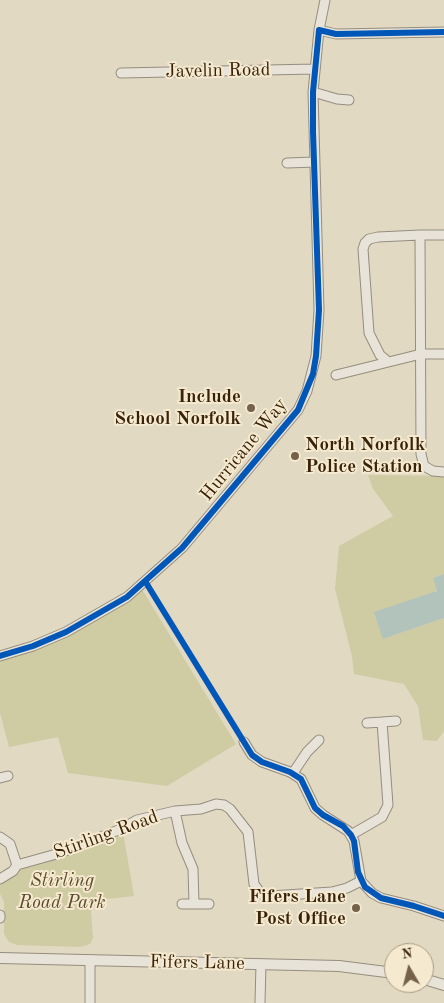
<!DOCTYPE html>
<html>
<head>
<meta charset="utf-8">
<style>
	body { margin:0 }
	#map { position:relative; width:444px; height:1003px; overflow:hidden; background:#e2d9c3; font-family:"Old Standard TT",serif }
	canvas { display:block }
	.north { position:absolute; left:384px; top:943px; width:50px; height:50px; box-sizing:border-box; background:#f5ead0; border:1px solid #aa9a81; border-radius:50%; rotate:352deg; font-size:14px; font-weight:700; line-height:20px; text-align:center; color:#39220a }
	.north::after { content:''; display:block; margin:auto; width:18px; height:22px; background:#74624b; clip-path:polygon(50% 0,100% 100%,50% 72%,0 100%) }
</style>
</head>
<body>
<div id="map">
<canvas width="444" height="1003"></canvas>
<div class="north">N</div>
</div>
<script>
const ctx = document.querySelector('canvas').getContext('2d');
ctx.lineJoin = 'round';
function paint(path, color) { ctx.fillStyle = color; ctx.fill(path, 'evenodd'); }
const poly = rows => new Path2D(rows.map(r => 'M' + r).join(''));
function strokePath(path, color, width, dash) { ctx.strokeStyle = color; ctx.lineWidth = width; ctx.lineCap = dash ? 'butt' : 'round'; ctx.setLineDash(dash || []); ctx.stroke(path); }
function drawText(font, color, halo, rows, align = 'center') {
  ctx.font = font + ' "Old Standard TT",serif'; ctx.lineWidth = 4; ctx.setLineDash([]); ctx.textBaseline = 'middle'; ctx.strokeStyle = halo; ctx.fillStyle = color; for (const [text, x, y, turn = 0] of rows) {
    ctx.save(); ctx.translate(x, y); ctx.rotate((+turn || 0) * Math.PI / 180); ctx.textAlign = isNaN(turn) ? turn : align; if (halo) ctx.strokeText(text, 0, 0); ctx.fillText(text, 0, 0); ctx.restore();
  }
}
paint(poly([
	[368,475,444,476,444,574,433,578,437,590,383,639,444,618,444,731,437,741,423,740,418,706,404,684,354,674,352,656,335,589,339,546,393,516,373,489],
	[140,586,236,744,167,786,68,773,58,737,9,747,0,713,0,656,33,646],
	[123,832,134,896,98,900,91,911,93,938,90,944,81,947,17,945,9,942,4,934,4,902,0,894,0,883,19,870]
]), '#cfcba3');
paint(poly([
	[444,574,444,618,383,639,374,612,437,591,433,578]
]), '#b2c3bb');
const minor = poly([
	[319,30,336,34,444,32],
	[121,73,315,69],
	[313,92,337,99,349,100],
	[287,163,314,162],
	[420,235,444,235],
	[387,361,380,355,369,333,363,249,365,243,369,239,378,237,420,235,421,454,424,466,433,471,444,472],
	[336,375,421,354,444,354],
	[0,656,33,646,66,632,127,597,182,548,298,410,307,391,316,356,319,310,313,92,319,30,325,0],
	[382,722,396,721],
	[244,742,252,755,262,762,290,772,301,779,315,808,323,815,348,831,354,841,361,881,372,893,381,898,414,906,444,916],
	[293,773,307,752,319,740],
	[0,778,8,776],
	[175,811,182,843,193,869,194,904,209,904],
	[351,835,382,817,388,805,382,722,367,723],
	[0,837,10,844,17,865],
	[0,879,13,871,17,865,60,853,121,829,137,820,175,811,201,809,216,804,224,805,230,809,248,832,254,884,261,894,270,896,332,892,347,888,361,881],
	[182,904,194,904],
	[0,915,0,918],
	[90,1003,90,960],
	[260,1003,261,964]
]);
const tertiary = poly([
	[0,958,339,966,394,973],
	[424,979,444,985]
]);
strokePath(minor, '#958d7e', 11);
strokePath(tertiary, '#958d7e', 12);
strokePath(minor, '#e8e3d8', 9);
strokePath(tertiary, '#e8e3d8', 10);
strokePath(poly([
	[145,581,252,755,262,762,290,772,301,779,315,808,323,815,343,826,351,835,354,841,358,872,365,887,381,898,414,906,444,916],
	[0,656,33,646,66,632,127,597,182,548,298,410,313,374,316,356,319,310,313,132,313,92,319,30,336,34,444,32]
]), '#0057b8', 6);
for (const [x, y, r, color] of [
	[251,408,5,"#74624b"],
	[295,456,5,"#74624b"],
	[356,908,5,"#74624b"]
]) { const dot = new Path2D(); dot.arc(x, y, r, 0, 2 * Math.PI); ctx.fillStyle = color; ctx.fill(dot); strokePath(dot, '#f5ead0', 2); }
drawText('19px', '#39220a', '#f5ead0', [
	["Javelin Road",218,71,-1],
	["Hurricane Way",244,450,-51],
	["Stirling Road",106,835,-20],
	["Fifers Lane",197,963,1]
]);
drawText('bold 19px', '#39220a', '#f5ead0', [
	["Include",241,397],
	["School Norfolk",241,419],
	["North Norfolk",305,445,"left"],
	["Police Station",305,467,"left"],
	["Fifers Lane",346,897],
	["Post Office",346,919]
], 'right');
drawText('italic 19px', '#5a4a2a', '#f5ead0', [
	["Stirling",62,881],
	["Road Park",62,903]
]);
</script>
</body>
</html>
